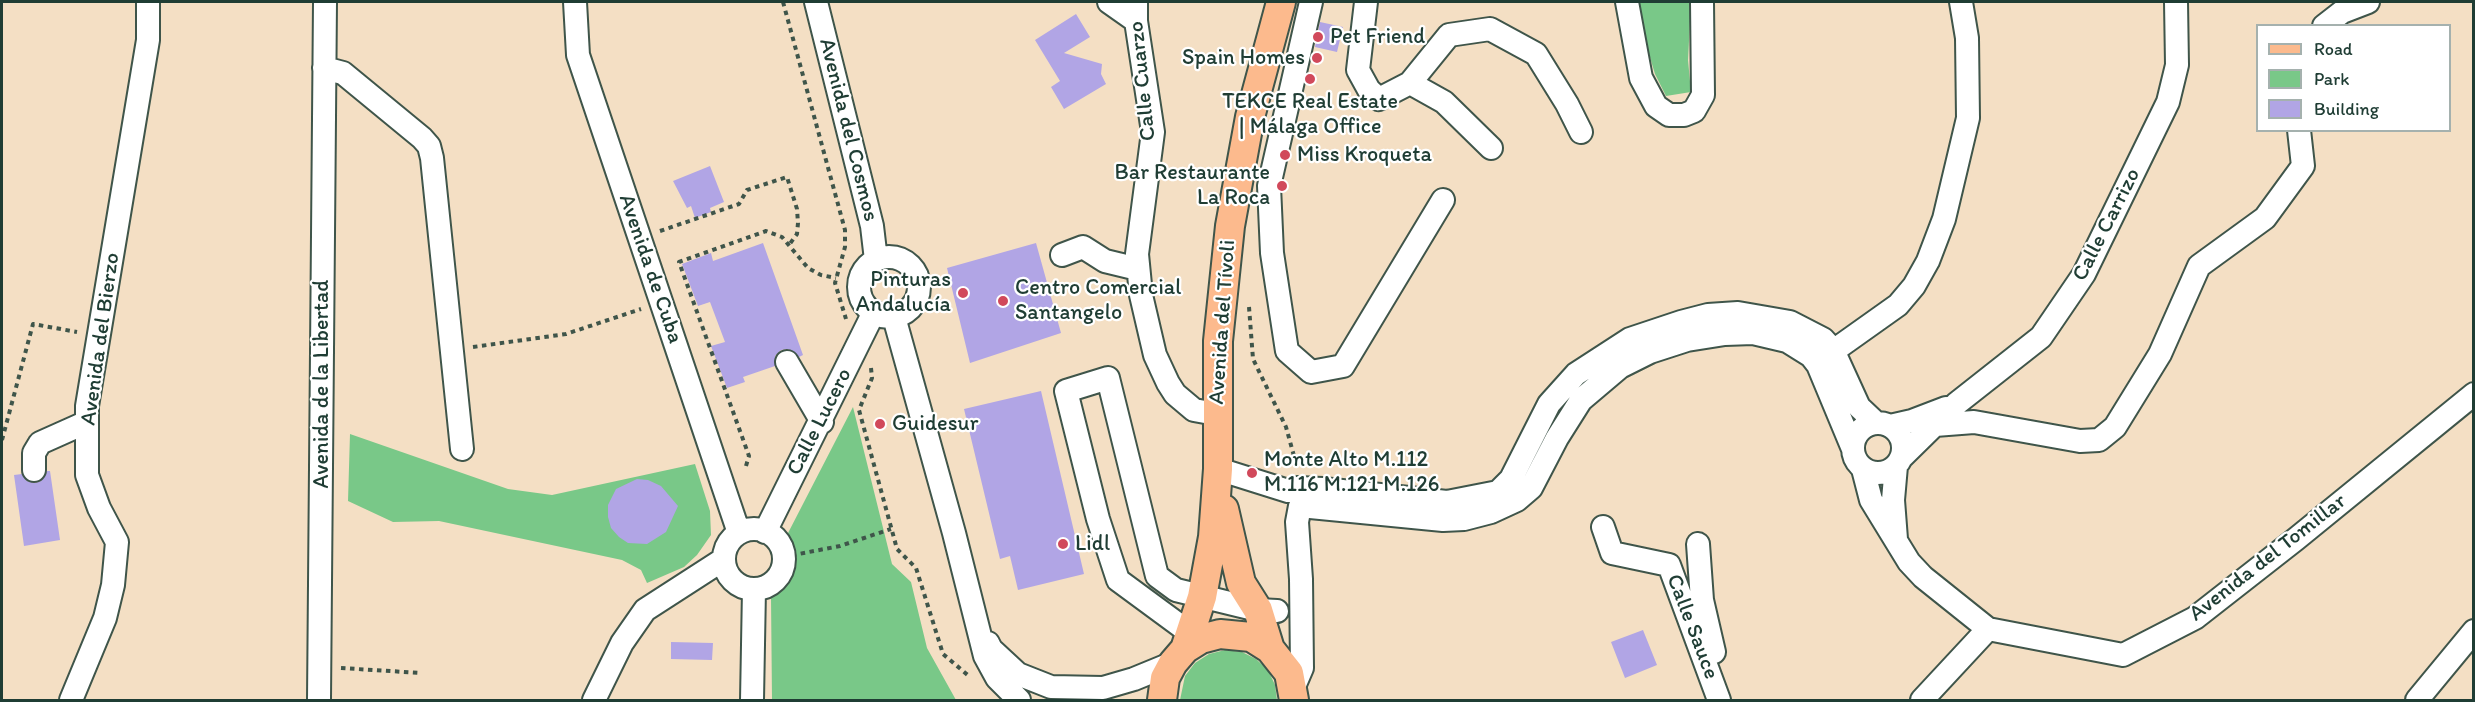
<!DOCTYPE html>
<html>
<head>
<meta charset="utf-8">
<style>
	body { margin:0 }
	#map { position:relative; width:2475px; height:702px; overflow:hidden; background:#f4dfc4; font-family:Itim,sans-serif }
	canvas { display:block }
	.frame { position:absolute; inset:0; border:3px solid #1f3d34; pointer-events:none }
	.legend { position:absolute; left:2256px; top:24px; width:195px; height:108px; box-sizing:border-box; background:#fff; border:2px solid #a5b1ae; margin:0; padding:8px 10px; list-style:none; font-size:18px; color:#1f3d34 }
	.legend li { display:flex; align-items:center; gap:12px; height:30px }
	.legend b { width:30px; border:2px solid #a5b1ae }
</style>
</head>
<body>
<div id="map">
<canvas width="2475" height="702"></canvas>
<div class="frame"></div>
<ul class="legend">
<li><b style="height:8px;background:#fcba8d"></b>Road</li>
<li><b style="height:16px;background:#79c888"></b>Park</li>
<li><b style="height:16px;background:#b1a5e5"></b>Building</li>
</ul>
</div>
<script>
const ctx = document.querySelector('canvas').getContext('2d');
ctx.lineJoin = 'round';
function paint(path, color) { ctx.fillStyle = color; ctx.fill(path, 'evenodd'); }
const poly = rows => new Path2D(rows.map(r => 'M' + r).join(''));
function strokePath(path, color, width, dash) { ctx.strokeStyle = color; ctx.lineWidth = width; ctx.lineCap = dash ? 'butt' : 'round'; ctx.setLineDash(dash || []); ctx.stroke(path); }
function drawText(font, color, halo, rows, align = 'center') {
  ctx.font = font + ' Itim,sans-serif'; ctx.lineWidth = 4.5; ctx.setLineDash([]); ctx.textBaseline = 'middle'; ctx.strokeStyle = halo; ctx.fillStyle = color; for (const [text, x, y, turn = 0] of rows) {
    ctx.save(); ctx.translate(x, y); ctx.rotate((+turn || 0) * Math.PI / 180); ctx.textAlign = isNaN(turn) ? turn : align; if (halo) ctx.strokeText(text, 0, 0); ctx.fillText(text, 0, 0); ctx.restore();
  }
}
paint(poly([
	[1637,2,1691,2,1688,60,1691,92,1666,96,1655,74,1639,21],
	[853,407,892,564,911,582,927,648,956,700,772,700,771,597,792,575,796,557,794,546,787,535],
	[350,434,508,489,552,495,695,464,710,511,711,535,697,555,684,567,647,583,641,570,622,560,439,521,393,522,348,501],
	[1225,650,1242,652,1256,659,1268,670,1275,685,1277,700,1180,700,1185,676,1195,663,1209,654]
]), '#79c888');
paint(poly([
	[1076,14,1090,37,1064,53,1102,64,1101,74,1106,84,1064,109,1051,87,1060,81,1035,40],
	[1320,22,1343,27,1337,52,1315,47],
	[710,166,724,202,710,208,711,212,695,218,691,206,687,208,673,181],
	[763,243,803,355,799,357,788,349,781,350,775,356,775,366,743,377,745,382,727,388,711,346,725,342,710,302,698,306,682,264,711,253,713,261],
	[1036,243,1061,333,970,363,947,268],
	[1041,391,1084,574,1018,590,1010,556,1000,559,964,409],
	[47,471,50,471,60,540,24,546,14,475,22,474,27,481,35,483,41,481],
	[637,479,648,480,661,486,678,506,666,532,647,544,628,543,619,537,611,528,608,517,608,505,616,489],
	[1643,630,1657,665,1625,678,1611,642],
	[671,642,713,643,712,660,671,659]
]), '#b1a5e5');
const minor = poly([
	[575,2,578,55,739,533],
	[816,2,872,226,876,260],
	[1109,2,1136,21],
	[1136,2,1136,21,1153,132,1137,254,1141,295,1155,355,1168,383,1175,394,1194,410,1216,414],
	[1311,2,1269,186,1272,253,1287,351,1311,372,1343,366,1443,200],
	[1366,2,1358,70,1369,90,1379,99,1410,83,1449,35,1490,29,1536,54,1567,104,1581,132],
	[1627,2,1641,78,1656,106,1669,115,1684,115,1694,111,1703,95,1702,2],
	[2324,26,2342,12,2368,2],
	[324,68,343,73,422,138,429,146,432,158,462,449],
	[1410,83,1444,102,1491,148],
	[1062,255,1083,247,1105,261,1138,269],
	'859 287a30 30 0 1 1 60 0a30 30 0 1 1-60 0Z',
	[894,317,954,533,985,656,997,678,1019,700],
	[1822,359,1898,305,1914,286,1928,261,1944,219,1968,118,1967,38,1961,2],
	[787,362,822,422],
	'1853 448a25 25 0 1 1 50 0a25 25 0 1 1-50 0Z',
	[1935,425,1974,422,2080,441,2099,440,2115,427,2160,354,2199,266,2265,218,2303,166,2299,130],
	[1890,426,1912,421,1946,408],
	[1902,457,1956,404,2041,337,2084,274,2168,102,2177,65,2176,2],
	[1218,469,1288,491,1297,488,1323,489,1447,502,1498,492,1511,479,1549,404,1576,374,1630,339,1681,322,1708,315,1738,313,1790,322,1823,339,1833,350,1859,407,1876,423],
	[1863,469,1871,500,1909,562,1923,577,1988,629,2123,655,2195,618,2296,539,2474,394],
	[34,470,34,453,40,443,87,422],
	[1603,527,1612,553,1669,565,1719,700],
	'724 559a30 30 0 1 1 60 0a30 30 0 1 1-60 0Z',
	[765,532,874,312],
	[1896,539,1893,500,1896,466],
	[1698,544,1702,600,1714,652],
	[1190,633,1118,580,1098,519,1066,391,1108,378,1157,576,1176,590,1258,610,1277,611],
	[988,643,991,649,1018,674,1051,687,1103,688,1134,679,1173,663],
	[1293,689,1302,668,1301,579,1297,522,1300,506,1443,520,1464,519,1491,512,1517,500,1531,488,1557,438,1581,400,1620,367,1650,352,1687,340,1725,334,1753,333,1787,341,1811,356,1818,365,1853,449],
	[71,700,105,618,113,585,117,542,99,508,87,475,87,406,148,40,148,2],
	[319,700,325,2],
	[594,700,622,643,645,610,724,559],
	[752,700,754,589],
	[1922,700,1988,629],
	[2417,700,2474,631]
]);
const major = poly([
	[1224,509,1241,583,1258,610,1270,649],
	[1185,649,1202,597,1213,537,1218,469,1218,341,1230,226,1250,117,1281,2],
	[1162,700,1165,678,1173,663,1185,649,1201,639,1220,634,1251,637,1270,649,1289,673,1294,700]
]);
strokePath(minor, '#3f554a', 26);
strokePath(major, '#3f554a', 32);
strokePath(poly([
	[783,2,845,230,845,247,835,283,846,319],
	[660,231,739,204,747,190,787,177,797,209,798,223,797,234,789,245],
	[1249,307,1253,359,1286,427,1297,467],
	[473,347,566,334,641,309],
	[871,368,872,378,859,410,897,549,916,568,943,654,970,677],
	[2,440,33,324,77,332],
	[746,466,749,456,679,262,766,231,782,237,808,268,821,275,836,278],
	[783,557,840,546,891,529],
	[341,668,421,673]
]), '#3f554a', 4, [4.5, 4.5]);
strokePath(minor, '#fff', 22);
strokePath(major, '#fcba8d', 28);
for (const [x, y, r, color] of [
	[1318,37,6,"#d1495b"],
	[1317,58,6,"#d1495b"],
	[1310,79,6,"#d1495b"],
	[1285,155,6,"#d1495b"],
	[1282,186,6,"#d1495b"],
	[963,293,6,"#d1495b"],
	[1003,301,6,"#d1495b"],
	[880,424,6,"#d1495b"],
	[1252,473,6,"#d1495b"],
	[1063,544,6,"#d1495b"]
]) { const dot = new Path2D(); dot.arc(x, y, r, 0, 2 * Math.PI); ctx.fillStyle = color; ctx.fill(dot); strokePath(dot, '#fff', 2); }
drawText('22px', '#1f3d34', '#fff', [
	["Pet Friend",1330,37],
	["Spain Homes",1305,58,"right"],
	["TEKCE Real Estate",1310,102,"center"],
	["| Málaga Office",1310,127,"center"],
	["Miss Kroqueta",1297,155],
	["Bar Restaurante",1270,173,"right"],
	["La Roca",1270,198,"right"],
	["Pinturas",951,280,"right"],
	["Andalucía",951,305,"right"],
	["Centro Comercial",1015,288],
	["Santangelo",1015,313],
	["Guidesur",892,424],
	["Monte Alto M.112",1264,460],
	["M.116 M.121 M.126",1264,485],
	["Lidl",1075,544]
], 'left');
drawText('22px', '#1f3d34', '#fff', [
	["Calle Cuarzo",1143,81,-96],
	["Avenida del Cosmos",848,130,76],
	["Calle Carrizo",2107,225,-63],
	["Avenida de Cuba",650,269,71],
	["Avenida del Tívoli",1223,322,-86],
	["Avenida del Bierzo",101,339,-82],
	["Avenida de la Libertad",322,384,-90],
	["Calle Lucero",820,422,-63],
	["Avenida del Tomillar",2268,558,-38],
	["Calle Sauce",1692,627,69]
]);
</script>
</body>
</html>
